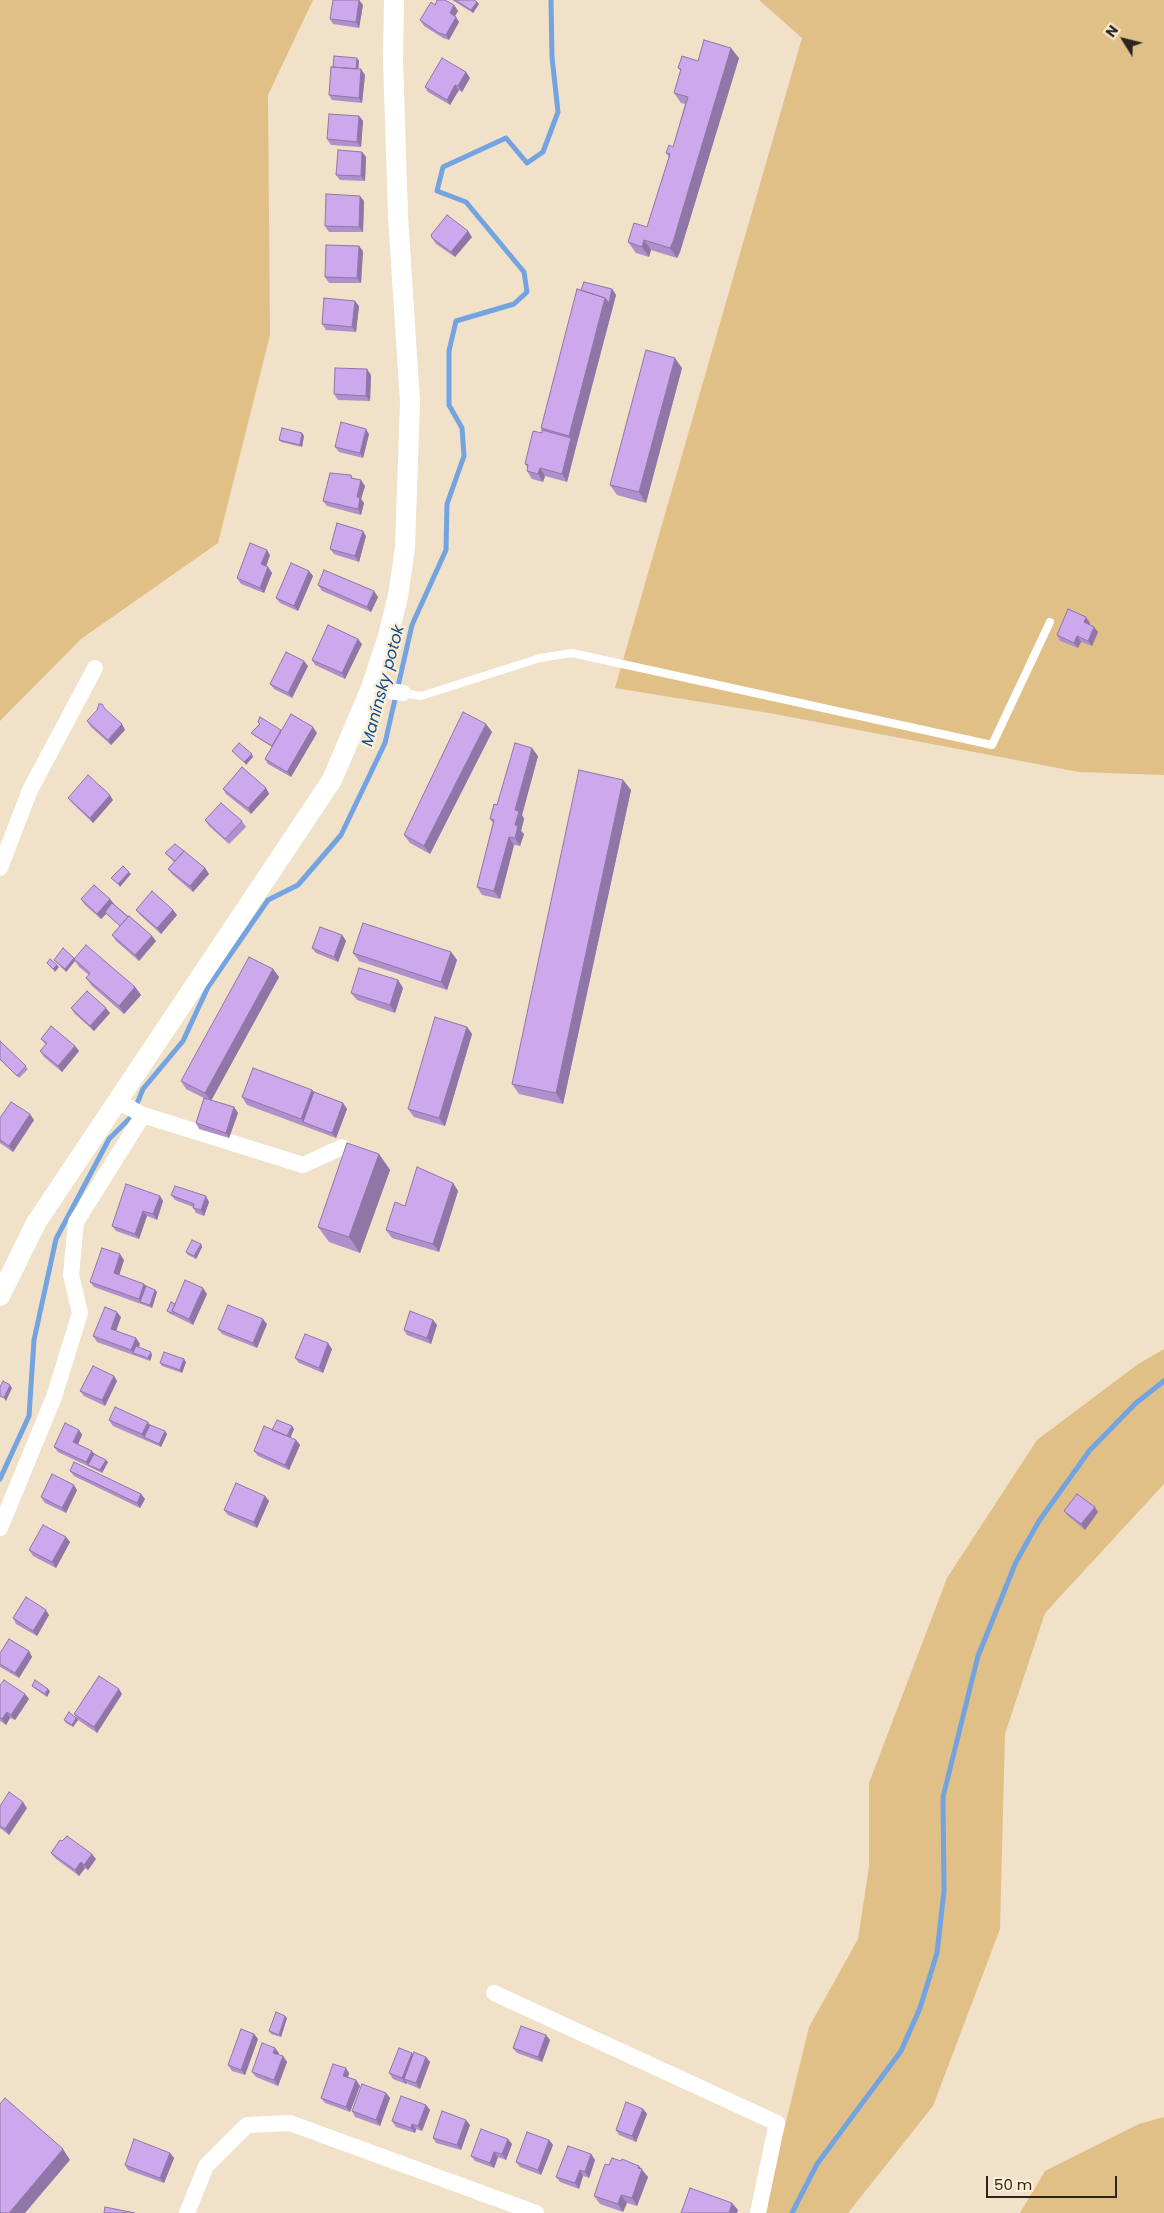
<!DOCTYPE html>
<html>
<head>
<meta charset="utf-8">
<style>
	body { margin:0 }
	#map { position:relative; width:1164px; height:2213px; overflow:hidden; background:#f0e1c8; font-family:Poppins,sans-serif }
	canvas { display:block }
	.north { position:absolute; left:1099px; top:15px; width:50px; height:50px; -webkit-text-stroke:4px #fdeed5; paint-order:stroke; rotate:306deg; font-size:14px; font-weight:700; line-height:20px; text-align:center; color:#2b251c }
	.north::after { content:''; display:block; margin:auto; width:18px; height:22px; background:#2b251c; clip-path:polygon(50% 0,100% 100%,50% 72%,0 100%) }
	.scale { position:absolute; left:986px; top:2176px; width:131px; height:22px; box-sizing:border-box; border:2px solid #2b251c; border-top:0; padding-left:6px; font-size:15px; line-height:18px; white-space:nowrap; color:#2b251c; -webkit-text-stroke:4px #fdeed5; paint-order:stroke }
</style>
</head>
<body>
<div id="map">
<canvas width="1164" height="2213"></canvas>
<div class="north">N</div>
<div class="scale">50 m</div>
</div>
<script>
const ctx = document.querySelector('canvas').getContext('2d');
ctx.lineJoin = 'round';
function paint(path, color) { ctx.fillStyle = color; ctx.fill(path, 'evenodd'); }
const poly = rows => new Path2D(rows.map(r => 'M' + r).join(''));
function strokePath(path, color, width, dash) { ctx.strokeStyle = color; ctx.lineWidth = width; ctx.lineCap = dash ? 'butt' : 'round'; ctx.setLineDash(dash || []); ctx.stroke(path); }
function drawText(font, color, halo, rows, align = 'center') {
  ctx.font = font + ' Poppins,sans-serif'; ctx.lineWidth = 5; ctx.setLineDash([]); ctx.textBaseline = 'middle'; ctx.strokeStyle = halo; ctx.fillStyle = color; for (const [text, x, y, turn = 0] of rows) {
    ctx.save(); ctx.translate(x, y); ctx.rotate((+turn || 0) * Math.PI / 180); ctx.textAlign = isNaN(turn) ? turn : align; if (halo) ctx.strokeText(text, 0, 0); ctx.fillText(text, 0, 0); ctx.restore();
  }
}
paint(poly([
	[0,0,313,0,268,95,270,335,218,543,81,639,0,721],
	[759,0,1164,0,1164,775,1079,772,769,713,615,688,802,38],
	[1164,1349,1164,1484,1045,1613,1005,1734,1000,1929,933,2106,848,2213,751,2213,784,2130,809,2027,858,1939,869,1867,869,1783,947,1578,1037,1440,1138,1364],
	[1164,2117,1164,2213,1020,2213,1045,2171,1139,2124]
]), '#e1c087');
strokePath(poly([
	[0,1479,29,1416,34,1340,56,1239,109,1139,132,1116,143,1089,183,1041,208,987,268,900,298,885,341,835,385,743,412,625,446,550,447,504,464,456,462,428,449,405,449,351,456,321,514,304,527,292,524,272,466,202,437,191,443,167,506,138,527,163,543,152,558,112,552,57,551,0],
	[792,2213,817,2164,901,2051,920,2008,937,1953,944,1891,943,1797,978,1656,1016,1562,1039,1521,1090,1450,1136,1403,1164,1381]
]), '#73a3e0', 5);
strokePath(poly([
	[403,693,421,696,540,658,572,653,992,745,1050,622]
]), '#fff', 8);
strokePath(poly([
	[371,688,403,693],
	[0,868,30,790,95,668],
	[117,1101,143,1115,303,1165,342,1147],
	[0,1528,54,1397,80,1313,71,1275,76,1222,143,1115],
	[494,1993,777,2123,758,2213],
	[187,2213,206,2166,247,2125,290,2123,536,2213]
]), '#fff', 16);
strokePath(poly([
	[0,1296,36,1223,332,780,371,688,388,636,398,596,405,548,410,402,398,216,393,60,394,0]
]), '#fff', 20);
paint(poly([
	[452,0,474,0,477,2,479,4,473,13],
	[363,5,359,28,333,24,330,19],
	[435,5,454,5,458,11,455,16,459,22,449,40,443,38,424,26,420,20],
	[357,58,359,61,358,69,365,75,362,103,332,100,329,95,333,67],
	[739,58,680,252,677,258,651,250,649,257,636,253,628,242,647,227,669,157,666,153,673,147,685,104,681,103,674,93,681,71,678,68,698,61],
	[466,72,470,78,462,92,459,90,450,105,428,92,425,87],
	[359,116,363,121,361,147,331,145,327,139],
	[362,152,366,157,365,181,340,180,336,175],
	[364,201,363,232,329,232,325,226],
	[472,237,455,257,436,244,432,238],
	[363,251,361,283,329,283,325,277],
	[612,289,616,295,567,482,545,476,543,482,532,479,527,471,528,468,525,464,542,433,542,430,541,428,581,290],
	[359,306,356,332,326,330,322,324],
	[682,368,646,503,617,495,610,485],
	[371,375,370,401,338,400,334,394],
	[369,434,363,458,339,452,335,447],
	[304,436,302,447,281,442,279,440],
	[351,475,353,479,365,486,361,499,364,503,361,515,327,506,323,501],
	[366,536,359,562,334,554,330,549],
	[270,555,266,566,268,567,272,573,264,593,241,584,237,578],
	[309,571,313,576,298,611,280,603,276,598],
	[318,585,378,597,371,612,322,591],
	[1090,623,1089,625,1098,632,1092,646,1081,642,1078,648,1060,641,1057,635],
	[362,644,345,679,315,665,312,660],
	[308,666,292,698,274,689,270,684],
	[106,709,107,711,125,730,111,745,91,727,87,721],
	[258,722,281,730,317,733,291,777,268,764,265,759,272,747,253,735,251,733,259,724],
	[486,724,492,732,430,854,410,843,404,835],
	[538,756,522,815,524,819,521,831,524,834,520,846,514,845,500,899,482,895,477,887,493,823,490,819,497,805],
	[623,780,631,790,563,1104,519,1094,512,1084],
	[266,788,269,794,251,814,226,794,223,789],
	[68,798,113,800,93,823,72,803],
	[205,820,242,821,246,827,229,844,209,826],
	[165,853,205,868,209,874,193,892,172,874,168,869,174,862],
	[81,899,110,899,114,904,152,936,156,941,139,961,116,941,112,935,120,926,106,914,101,919,85,905],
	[136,910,173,910,177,915,161,934,140,915],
	[342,935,346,941,338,962,316,953,312,948],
	[451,952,457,960,447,990,359,961,353,953],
	[74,958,135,987,141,995,124,1014,92,986,86,978,89,975,79,967,75,961,66,972,54,960],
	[273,969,279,977,211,1100,234,1107,238,1113,229,1138,199,1129,196,1123,204,1098,186,1089,181,1081],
	[398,980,403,988,395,1013,357,1000,351,993],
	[71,1008,110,1013,94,1031,75,1014],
	[467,1027,472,1034,445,1126,414,1117,408,1109],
	[41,1039,75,1046,79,1051,62,1072,44,1057,40,1051,46,1045],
	[0,1041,28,1069,19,1078,0,1060],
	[312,1090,314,1092,343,1103,347,1109,336,1138,247,1105,242,1097],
	[0,1118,34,1120,13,1152,0,1143],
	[379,1154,390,1170,360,1253,329,1242,318,1227],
	[453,1183,458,1191,439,1252,392,1238,386,1230,405,1206],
	[171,1195,209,1202,204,1216,196,1213,193,1207,175,1200],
	[160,1196,163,1201,157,1220,147,1216,139,1239,116,1231,112,1226],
	[201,1244,202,1247,196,1259,188,1255,186,1252],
	[124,1260,119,1275,144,1284,146,1286,155,1290,157,1292,152,1308,94,1287,90,1282],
	[207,1294,193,1325,169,1313,167,1311,175,1304],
	[121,1317,116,1331,136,1338,140,1344,138,1347,152,1355,150,1361,97,1342,93,1336],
	[433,1320,437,1325,431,1344,407,1335,404,1330],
	[267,1324,257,1348,222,1334,218,1329],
	[332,1349,323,1373,299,1363,295,1358],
	[186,1362,182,1373,162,1366,160,1363],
	[114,1376,117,1381,105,1406,84,1396,80,1391],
	[109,1420,150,1425,167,1434,161,1447,113,1426],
	[294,1429,290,1437,296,1440,300,1445,289,1470,258,1456,254,1451,272,1430],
	[79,1430,82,1435,78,1444,108,1462,102,1473,58,1452,54,1447],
	[70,1471,141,1494,145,1499,140,1508,74,1476],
	[77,1490,66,1513,45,1503,41,1497],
	[265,1496,269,1501,257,1528,228,1515,224,1510],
	[1064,1511,1098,1512,1085,1530,1068,1516],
	[66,1537,70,1542,56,1568,33,1556,29,1550],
	[49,1615,37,1636,16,1624,13,1618],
	[29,1651,32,1657,19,1678,0,1667,0,1653],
	[0,1685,25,1694,29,1699,15,1720,10,1718,6,1725,0,1721],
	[32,1686,50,1691,47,1697,34,1688],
	[122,1694,97,1733,78,1720,73,1727,66,1723,64,1720,76,1717,74,1714],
	[0,1806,27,1808,9,1835,0,1828],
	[51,1853,96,1859,88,1870,85,1868,79,1876,55,1858],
	[287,2018,281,2037,271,2034,269,2031],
	[254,2034,258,2039,245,2075,232,2071,228,2065],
	[546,2035,550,2040,542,2062,517,2053,513,2048],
	[279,2053,278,2055,283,2056,287,2062,278,2086,256,2077,252,2072],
	[412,2053,413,2054,426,2057,430,2062,420,2089,408,2084,407,2083,406,2084,393,2079,389,2073],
	[349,2073,348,2077,356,2080,360,2086,350,2112,325,2103,321,2098],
	[386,2093,390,2098,380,2126,355,2117,352,2111],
	[426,2105,430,2110,422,2131,416,2129,415,2133,396,2127,392,2121],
	[643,2109,647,2114,636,2142,619,2135,616,2130],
	[470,2125,461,2150,436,2143,433,2138],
	[549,2140,553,2145,541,2175,520,2167,516,2162],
	[512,2144,506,2160,498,2157,494,2168,475,2161,471,2156],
	[170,2153,174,2158,164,2183,128,2170,125,2165],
	[591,2154,595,2160,589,2178,583,2176,579,2189,560,2182,556,2177],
	[641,2169,648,2177,637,2206,627,2203,623,2212,600,2204,594,2196]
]), '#b090cc');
paint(poly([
	[359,0,363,5,359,28,356,22],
	[477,2,479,4,473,13,471,10],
	[454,5,458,11,453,19,450,13],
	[456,17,459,22,449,40,446,35],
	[731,48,739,58,680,252,677,258,670,248],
	[357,58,359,61,358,74,356,71],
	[361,69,365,75,362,103,359,98],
	[466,72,470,78,462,92,458,86],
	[455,85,459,90,450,105,447,100],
	[359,116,363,121,361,147,357,142],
	[362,152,366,157,365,181,361,176],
	[360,196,364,201,363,232,359,227],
	[468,231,472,237,455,257,451,252],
	[644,240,651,250,649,257,642,247],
	[359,246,363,251,361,283,357,278],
	[612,289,616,295,576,446,569,436,605,298],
	[355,301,359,306,356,332,352,327],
	[675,358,682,368,646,503,639,492],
	[367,369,371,375,370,401,366,396],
	[366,429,369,434,363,458,360,453],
	[302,433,304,436,302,447,300,445],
	[571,438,576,446,567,482,562,474],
	[540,468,545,476,543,482,538,474],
	[361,480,365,486,361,499,364,503,361,515,358,509,357,497],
	[363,531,366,536,359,562,355,556],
	[267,550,270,555,265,570,261,564],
	[268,567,272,573,264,593,260,588],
	[309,571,313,576,298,611,294,606],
	[374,591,378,597,371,612,367,607],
	[1086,617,1090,623,1088,628,1084,622],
	[1094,627,1098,632,1092,646,1088,641],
	[1077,636,1081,642,1078,648,1074,643],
	[358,639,362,644,345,679,342,673],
	[304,661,308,666,292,698,288,693],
	[122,724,125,730,111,745,108,740],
	[486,724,492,732,430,854,424,846],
	[313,727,317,733,291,777,287,772],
	[532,748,538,756,522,815,524,819,521,831,524,834,520,846,515,838,515,810],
	[252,754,253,757,246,765,244,762],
	[623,780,631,790,563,1104,556,1093],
	[266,788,269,794,251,814,248,808],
	[110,795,113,800,93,823,90,818],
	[509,837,514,845,500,899,494,891],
	[205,868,209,874,193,892,190,886],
	[129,872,131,874,120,887,118,884],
	[110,899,114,904,105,912,106,914,101,919,97,914],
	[173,910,177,915,161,934,157,928],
	[342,935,346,941,338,962,334,957],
	[152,936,156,941,139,961,135,955],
	[451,952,457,960,447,990,441,982],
	[74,959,75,961,66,972,65,969],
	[57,965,59,967,55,972,53,969],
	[273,969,279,977,211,1101,205,1093],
	[398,980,403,988,395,1013,390,1005],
	[135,987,141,995,124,1014,119,1006],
	[106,1008,110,1013,94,1031,90,1026],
	[467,1027,472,1034,445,1126,439,1118],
	[75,1046,79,1051,62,1072,58,1066],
	[312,1090,318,1098,303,1122,301,1119],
	[343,1103,347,1109,336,1138,332,1133],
	[234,1107,238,1113,229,1138,226,1133],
	[30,1114,34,1120,13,1152,9,1146],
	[379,1154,390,1170,360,1253,349,1237],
	[453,1183,458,1191,439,1252,433,1244],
	[160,1196,163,1201,157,1220,153,1214],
	[206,1196,209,1202,204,1216,201,1210],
	[143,1211,147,1216,139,1239,135,1234],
	[201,1244,202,1247,196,1259,194,1256],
	[120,1254,124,1260,118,1279,114,1273],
	[144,1284,148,1289,140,1302,139,1299],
	[203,1288,207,1294,193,1325,189,1319],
	[155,1290,157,1292,152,1308,150,1305],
	[117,1312,121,1317,115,1334,111,1329],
	[263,1319,267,1324,257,1348,253,1343],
	[433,1320,437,1325,431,1344,427,1338],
	[136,1338,140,1344,136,1354,133,1353,135,1356,131,1350],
	[328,1343,332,1349,323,1373,319,1368],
	[151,1352,152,1355,150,1361,148,1358],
	[184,1359,186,1362,182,1373,180,1370],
	[114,1376,117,1381,105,1406,102,1400],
	[10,1385,12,1388,6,1401,4,1398],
	[148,1422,151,1427,144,1437,142,1434],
	[292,1426,294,1429,289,1441,287,1438],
	[79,1430,82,1435,77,1447,73,1442],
	[165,1431,167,1434,161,1447,159,1444],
	[296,1440,300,1445,289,1470,285,1465],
	[92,1451,96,1456,88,1465,86,1462],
	[106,1460,108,1462,102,1473,100,1470],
	[74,1485,77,1490,66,1513,62,1508],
	[141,1494,145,1499,140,1508,137,1503],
	[265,1496,269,1501,257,1528,254,1522],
	[1095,1507,1098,1512,1085,1530,1081,1524],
	[66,1537,70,1542,56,1568,52,1562],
	[46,1610,49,1615,37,1636,33,1631],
	[29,1651,32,1657,19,1678,15,1673],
	[48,1689,50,1691,47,1697,45,1694],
	[119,1689,122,1694,97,1733,94,1727],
	[25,1694,29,1699,15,1720,11,1715],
	[7,1712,10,1718,6,1725,2,1719],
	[76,1718,78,1720,73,1727,72,1725],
	[23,1802,27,1808,9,1835,5,1829],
	[92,1854,96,1859,88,1870,84,1865],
	[81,1862,85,1868,79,1876,75,1870],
	[285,2016,287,2018,281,2037,279,2035],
	[254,2034,258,2039,245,2075,241,2070],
	[546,2035,550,2040,542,2062,538,2057],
	[275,2048,279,2053,277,2058,273,2053],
	[412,2053,416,2058,404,2079,407,2083,406,2084,402,2078],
	[283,2056,287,2062,278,2086,274,2080],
	[426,2057,430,2062,420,2089,416,2083],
	[346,2068,349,2073,347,2081,343,2076],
	[356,2080,360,2086,350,2112,346,2107],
	[386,2093,390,2098,380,2126,376,2120],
	[426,2105,430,2110,422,2131,418,2126],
	[643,2109,647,2114,636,2142,632,2136],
	[466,2120,470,2125,461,2150,457,2145],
	[412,2124,416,2129,415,2133,411,2128],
	[508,2139,512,2144,506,2160,502,2154],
	[549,2140,553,2145,541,2175,538,2170],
	[63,2149,70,2160,25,2213,9,2213],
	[494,2152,498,2157,494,2168,490,2163],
	[170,2153,174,2158,164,2183,160,2178],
	[591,2154,595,2160,589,2178,585,2172],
	[639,2166,648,2177,637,2206,632,2198],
	[580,2170,583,2176,579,2189,575,2183],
	[621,2195,627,2203,623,2212,618,2204],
	[732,2203,738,2210,737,2213,729,2213]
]), '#9076a6');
const building = poly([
	[333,0,359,0,356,22,330,19,333,0],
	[437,0,445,0,454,5,450,13,456,17,446,35,439,33,420,20,431,2,435,5,437,0],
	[455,0,474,0,477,2,471,10,455,0],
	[704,40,731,48,673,242,670,248,644,240,642,247,628,242,634,223,647,227,670,154,666,153,669,145,673,147,688,97,674,93,681,69,678,68,682,56,698,61,704,40],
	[334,56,357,58,356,69,333,67,334,56],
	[442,58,466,72,458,86,455,85,447,100,425,87,442,58],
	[331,67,361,69,359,98,329,95,331,67],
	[329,114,359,116,357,142,327,139,329,114],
	[338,150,362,152,361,176,336,175,338,150],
	[326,194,360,196,359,227,325,226,326,194],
	[447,215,468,231,451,252,432,238,431,235,447,215],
	[326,245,359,246,357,278,325,277,326,245],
	[584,282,612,289,609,303,605,298,581,290,584,282],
	[577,289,605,298,569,436,541,428,577,289],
	[324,298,355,301,352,327,322,324,324,298],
	[646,350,675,358,639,492,610,485,646,350],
	[335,368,367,369,366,396,334,394,335,368],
	[341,422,366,429,360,453,335,447,341,422],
	[282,428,302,433,300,445,279,440,282,428],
	[542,430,571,438,562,474,540,468,538,474,527,471,528,465,525,464,533,431,542,433,542,430],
	[330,473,351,475,351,478,361,480,357,497,360,498,358,509,323,501,330,473],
	[337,523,363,531,355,556,330,549,337,523],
	[250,543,267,550,261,564,268,567,260,588,237,578,250,543],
	[291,563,309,571,294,606,276,598,291,563],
	[324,570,374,591,367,607,318,585,324,570],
	[1068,609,1086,617,1084,622,1094,627,1088,641,1077,636,1074,643,1057,635,1068,609],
	[328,625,358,639,342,673,312,660,328,625],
	[286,652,304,661,288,693,270,684,286,652],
	[99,704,102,704,105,709,122,724,108,740,87,721,97,710,99,704],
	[463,712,486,724,424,846,404,835,463,712],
	[291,714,313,727,287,772,265,759,291,714],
	[260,717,281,730,272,746,251,733,260,724,258,722,260,717],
	[239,743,252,754,244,762,232,751,239,743],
	[515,743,532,748,515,810,519,811,515,825,518,826,515,838,509,837,494,891,477,887,494,820,490,819,494,804,497,805,515,743],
	[242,767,266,788,248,808,223,789,242,767],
	[579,770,623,780,556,1093,512,1084,579,770],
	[88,775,110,795,90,818,68,798,88,775],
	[221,803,242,821,225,839,205,820,221,803],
	[175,844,184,851,175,861,165,853,175,844],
	[184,851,205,868,190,886,168,869,184,851],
	[123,866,129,872,118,884,111,878,123,866],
	[94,885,110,899,97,914,81,899,94,885],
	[152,891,173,910,157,928,136,910,152,891],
	[112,903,128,917,120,926,105,912,112,903],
	[129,916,152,936,135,955,112,935,129,916],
	[363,923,451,952,441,982,353,953,363,923],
	[320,927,342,935,334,957,312,948,320,927],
	[86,945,135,987,119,1006,86,978,90,973,74,959,86,945],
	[63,948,74,958,65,969,54,960,63,948],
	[249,957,273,969,205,1093,181,1081,249,957],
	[50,959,57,965,53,969,47,963,50,959],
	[359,968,398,980,390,1005,351,993,359,968],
	[87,991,106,1008,90,1026,71,1008,87,991],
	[435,1017,467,1027,439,1118,408,1109,435,1017],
	[51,1026,75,1046,58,1066,40,1051,47,1043,41,1039,51,1026],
	[0,1041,26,1066,17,1076,0,1059,0,1041],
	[253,1068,312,1090,301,1119,242,1097,253,1068],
	[314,1092,343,1103,332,1133,303,1122,314,1092],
	[204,1098,234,1107,226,1133,196,1123,204,1098],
	[11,1102,30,1114,9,1146,0,1140,0,1118,11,1102],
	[347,1143,379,1154,349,1237,318,1227,347,1143],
	[417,1167,453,1183,433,1244,386,1230,395,1202,405,1206,417,1167],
	[126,1184,160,1196,153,1214,143,1211,135,1234,112,1226,126,1184],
	[175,1186,206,1196,201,1210,193,1208,194,1204,171,1195,175,1186],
	[192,1240,201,1244,194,1256,186,1252,192,1240],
	[102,1248,120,1254,114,1273,144,1284,139,1299,90,1282,102,1248],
	[185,1280,203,1288,189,1319,172,1311,185,1280],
	[146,1286,155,1290,150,1305,140,1302,146,1286],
	[171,1302,175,1304,172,1311,174,1314,167,1311,171,1302],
	[228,1305,263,1319,253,1343,218,1329,228,1305],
	[105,1307,117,1312,111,1329,136,1338,131,1350,93,1336,105,1307],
	[410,1311,433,1320,427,1338,404,1330,410,1311],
	[305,1334,328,1343,319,1368,295,1358,305,1334],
	[136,1346,151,1352,148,1358,133,1353,136,1346],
	[164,1352,184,1359,180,1370,160,1363,164,1352],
	[93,1366,114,1376,102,1400,80,1391,93,1366],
	[3,1381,10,1385,4,1398,0,1396,0,1387,3,1381],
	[115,1407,148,1422,142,1434,109,1420,115,1407],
	[277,1420,292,1426,287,1436,272,1430,277,1420],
	[65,1423,79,1430,73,1442,92,1451,86,1462,54,1447,65,1423],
	[150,1425,165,1431,159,1444,144,1437,150,1425],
	[264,1426,296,1440,285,1465,254,1451,264,1426],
	[94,1454,106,1460,100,1470,88,1465,94,1454],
	[74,1462,141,1494,137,1503,70,1471,74,1462],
	[52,1474,74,1485,62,1508,41,1497,52,1474],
	[236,1483,265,1496,254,1522,224,1510,236,1483],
	[1077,1494,1095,1507,1081,1524,1064,1511,1077,1494],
	[43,1525,66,1537,52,1562,29,1550,43,1525],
	[26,1597,46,1610,33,1631,13,1618,26,1597],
	[9,1639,29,1651,15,1673,0,1664,0,1653,9,1639],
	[99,1676,119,1689,94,1727,74,1714,99,1676],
	[4,1680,25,1694,11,1715,7,1712,2,1719,0,1718,0,1685,4,1680],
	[35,1680,48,1689,45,1694,32,1686,35,1680],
	[69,1712,76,1718,72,1725,64,1720,69,1712],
	[9,1792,23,1802,5,1829,0,1826,0,1806,9,1792],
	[67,1836,92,1854,84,1865,81,1862,75,1870,51,1853,60,1840,62,1841,67,1836],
	[276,2012,285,2016,279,2035,269,2031,276,2012],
	[521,2026,546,2035,538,2057,513,2048,521,2026],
	[241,2029,254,2034,241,2070,228,2065,241,2029],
	[262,2043,275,2048,273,2053,283,2056,274,2080,252,2072,262,2043],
	[399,2048,412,2053,402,2078,389,2073,399,2048],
	[414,2052,426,2057,416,2083,404,2079,414,2052],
	[333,2064,346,2068,343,2076,356,2080,346,2107,321,2098,333,2064],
	[362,2084,386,2093,376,2120,352,2111,362,2084],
	[401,2096,426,2105,418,2126,412,2124,411,2128,392,2121,401,2096],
	[5,2098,63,2149,9,2213,1,2213,0,2212,0,2104,5,2098],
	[626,2102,643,2109,632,2136,616,2130,626,2102],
	[442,2111,466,2120,457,2145,433,2138,442,2111],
	[481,2129,508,2139,502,2154,494,2152,490,2163,471,2156,481,2129],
	[527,2132,549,2140,538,2170,516,2162,527,2132],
	[134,2139,170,2153,160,2178,125,2165,134,2139],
	[568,2146,591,2154,585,2172,580,2170,575,2183,556,2177,568,2146],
	[612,2158,621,2161,622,2159,639,2166,638,2168,642,2169,632,2198,621,2195,618,2204,594,2196,605,2164,609,2165,612,2158],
	[690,2188,732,2203,729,2213,681,2213,690,2188],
	[105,2207,135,2213,104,2213,105,2207]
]);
paint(building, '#cda8ed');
strokePath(building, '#9076a6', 1);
drawText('italic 16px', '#0a4e96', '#fdeed5', [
	["Manínsky potok",384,686,-75]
]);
</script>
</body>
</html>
